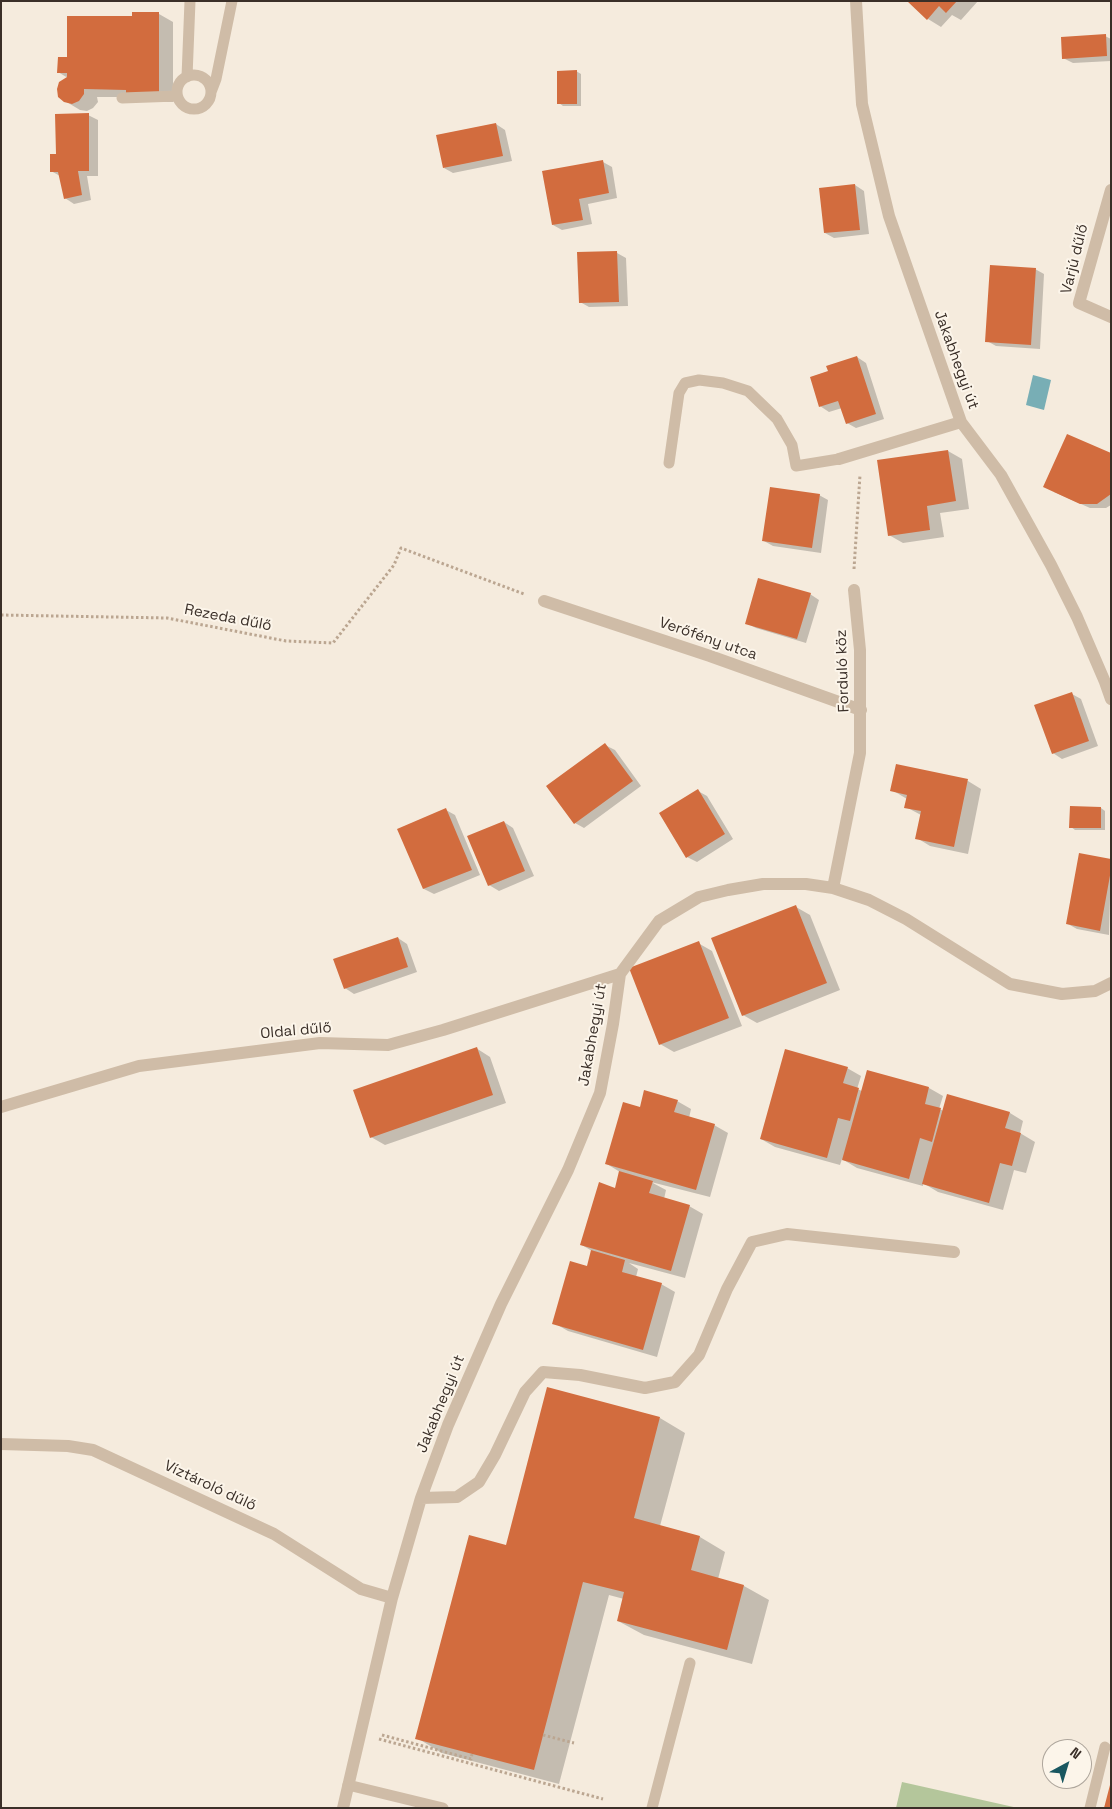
<!DOCTYPE html>
<html>
<head>
<meta charset="utf-8">
<style>
	body { margin:0 }
	#map { position:relative; width:1112px; height:1809px; overflow:hidden; background:#f5ebdd; font-family:"Space Grotesk",sans-serif }
	canvas { display:block }
	.frame { position:absolute; inset:0; border:2px solid #3a2f28; pointer-events:none }
	.north { position:absolute; left:1042px; top:1739px; width:50px; height:50px; box-sizing:border-box; background:#fcf5ea; border:1px solid #aea69c; border-radius:50%; rotate:39deg; font-size:14px; font-weight:700; line-height:20px; text-align:center; color:#3a2f28 }
	.north::after { content:''; display:block; margin:auto; width:18px; height:22px; background:#195760; clip-path:polygon(50% 0,100% 100%,50% 72%,0 100%) }
</style>
</head>
<body>
<div id="map">
<canvas width="1112" height="1809"></canvas>
<div class="frame"></div>
<div class="north">N</div>
</div>
<script>
const ctx = document.querySelector('canvas').getContext('2d');
ctx.lineJoin = 'round';
function paint(path, color) { ctx.fillStyle = color; ctx.fill(path, 'evenodd'); }
const poly = rows => new Path2D(rows.map(r => 'M' + r).join(''));
function strokePath(path, color, width, dash) { ctx.strokeStyle = color; ctx.lineWidth = width; ctx.lineCap = dash ? 'butt' : 'round'; ctx.setLineDash(dash || []); ctx.stroke(path); }
function drawText(font, color, halo, rows, align = 'center') {
  ctx.font = font + ' "Space Grotesk",sans-serif'; ctx.lineWidth = 4; ctx.setLineDash([]); ctx.textBaseline = 'middle'; ctx.strokeStyle = halo; ctx.fillStyle = color; for (const [text, x, y, turn = 0] of rows) {
    ctx.save(); ctx.translate(x, y); ctx.rotate((+turn || 0) * Math.PI / 180); ctx.textAlign = isNaN(turn) ? turn : align; if (halo) ctx.strokeText(text, 0, 0); ctx.fillText(text, 0, 0); ctx.restore();
  }
}
paint(poly([
	[902,1782,1018,1808,896,1808]
]), '#b4c69b');
paint(poly([
	[1033,375,1051,380,1044,410,1026,405]
]), '#78aeb5');
paint(poly([
	[909,1,978,1,961,20,952,15,941,27,928,19],
	[159,14,173,22,173,102,141,102,133,97,97,97,98,102,93,108,87,111,80,110,65,101,68,78,58,72,68,58,133,17],
	[1105,36,1111,39,1111,61,1073,63,1063,58],
	[576,71,581,74,581,106,563,106,559,103],
	[88,115,98,120,98,176,87,176,91,200,74,204,65,198,60,176,51,171,57,155],
	[496,124,505,130,512,161,453,173,444,168],
	[603,162,612,167,617,198,588,204,592,224,562,230,553,225],
	[855,185,864,191,869,234,834,238,825,233],
	[617,253,626,258,628,306,589,307,580,302,579,254],
	[1035,269,1044,274,1040,349,996,346,987,341],
	[857,357,866,363,884,419,856,428,847,423,842,408,829,412,820,406,830,372],
	[948,451,962,459,969,509,940,513,944,537,903,543,889,535],
	[1111,455,1111,505,1106,508,1090,508,1054,492],
	[819,495,828,500,821,553,773,546,764,541],
	[810,594,819,600,806,643,756,628,746,623],
	[1072,694,1081,699,1098,746,1062,759,1053,753],
	[605,745,615,750,641,786,584,828,575,823],
	[968,781,981,789,968,854,930,846,917,838,921,815,906,807,907,799,892,790],
	[698,791,707,796,733,839,697,862,687,857],
	[1071,808,1101,808,1105,811,1105,830,1075,830,1071,827],
	[446,810,455,815,480,875,434,894,424,889,399,829],
	[504,822,513,828,534,876,499,891,489,885,469,837],
	[1111,860,1109,935,1077,929,1068,924],
	[796,907,810,915,840,990,757,1023,743,1015],
	[398,938,407,944,417,972,354,994,345,988],
	[698,943,712,951,742,1026,674,1052,660,1044],
	[476,1048,490,1057,506,1103,385,1145,371,1137],
	[847,1068,861,1076,857,1089,862,1091,867,1071,929,1088,943,1096,939,1109,944,1111,1010,1113,1023,1121,1020,1133,1035,1142,1026,1173,1014,1170,1003,1210,938,1192,923,1183,923,1186,857,1168,842,1159,840,1165,775,1147,761,1139],
	[677,1101,691,1109,689,1118,714,1125,728,1133,710,1197,651,1182,666,1190,664,1199,689,1206,703,1214,685,1278,629,1263,638,1269,636,1277,661,1284,675,1292,657,1357,568,1331,554,1323,587,1268,592,1251,582,1245,616,1189,620,1172,607,1164,640,1108],
	[660,1418,685,1433,660,1526,700,1537,725,1552,718,1579,744,1586,769,1600,752,1664,644,1635,618,1621,624,1599,609,1595,559,1784,442,1753,417,1738,507,1546]
]), '#0003');
paint(poly([
	[907,1,957,1,946,13,939,6,927,20],
	[132,12,159,12,159,95,126,94,126,90,84,89,84,94,79,101,72,104,64,102,58,97,57,89,59,82,67,77,67,73,57,73,58,57,67,57,67,16,132,16],
	[1106,34,1107,56,1062,59,1061,37],
	[577,70,577,104,557,104,557,71],
	[89,113,89,171,78,171,82,195,64,199,58,172,50,172,50,154,56,154,55,114],
	[496,123,503,156,443,168,436,135],
	[603,160,609,193,579,199,583,220,552,225,542,171],
	[855,184,860,230,824,233,819,188],
	[617,251,619,302,579,303,577,252],
	[990,265,1036,268,1031,345,985,342],
	[857,356,876,414,846,424,838,401,819,407,810,377,828,371,826,366],
	[1067,434,1111,453,1111,494,1097,504,1080,504,1043,487],
	[948,450,956,501,927,506,930,530,888,536,877,460],
	[770,487,820,494,812,548,762,541],
	[758,578,811,593,797,639,745,624],
	[1072,692,1089,741,1052,754,1034,705],
	[605,743,633,781,574,824,546,786],
	[896,764,968,779,954,847,915,839,921,811,904,808,907,795,890,791],
	[698,789,725,834,686,858,659,813],
	[1070,806,1101,807,1101,828,1069,828],
	[446,808,472,870,423,889,397,829],
	[504,821,525,871,488,886,467,836],
	[1079,853,1111,859,1111,870,1100,931,1066,924],
	[796,905,827,983,742,1016,711,938],
	[398,937,408,967,344,989,333,959],
	[699,941,729,1018,659,1045,629,968],
	[477,1047,493,1095,370,1138,353,1090],
	[785,1049,848,1067,843,1083,859,1088,850,1121,838,1118,827,1158,760,1139],
	[867,1070,929,1087,925,1104,941,1108,932,1142,920,1138,909,1179,842,1160],
	[644,1090,678,1100,674,1112,715,1124,696,1190,605,1164,623,1102,640,1107],
	[947,1094,1010,1112,1005,1128,1021,1133,1012,1166,1000,1163,989,1203,922,1184],
	[619,1171,653,1181,649,1193,690,1205,671,1271,580,1245,599,1182,615,1188],
	[591,1250,625,1260,622,1272,662,1283,643,1350,552,1324,570,1261,587,1266],
	[547,1387,660,1417,634,1518,700,1536,691,1570,744,1585,727,1650,617,1621,624,1592,583,1582,534,1770,415,1739,469,1535,506,1545],
	[1110,1785,1111,1808,1104,1808]
]), '#d26c3e');
strokePath(poly([
	[854,569,860,475],
	[1,615,167,618,286,641,333,643,394,565,401,548,524,594],
	[382,1735,471,1759,472,1754],
	[543,1735,574,1743],
	[379,1739,603,1799]
]), '#bba691', 3, [2.5, 2.5]);
strokePath(poly([
	'177 92a17 17 0 1 1 34 0a17 17 0 1 1-34 0Z',
	[187,77,190,1],
	[211,92,216,79,232,1],
	[122,98,177,96],
	[669,463,679,393,685,383,699,380,723,383,748,391,777,419,792,445,796,466,839,459],
	[348,1785,443,1808],
	[652,1808,690,1663],
	[1090,1808,1105,1747]
]), '#cfbca7', 11);
strokePath(poly([
	[856,1,862,104,889,216,954,402,961,422,1001,475,1051,565,1077,617,1105,682,1111,699],
	[1111,190,1079,303,1111,317],
	[839,459,961,422],
	[544,601,710,656,861,710],
	[833,888,860,753,860,650,854,590],
	[1,1107,139,1066,320,1043,388,1045,443,1030,620,974],
	[1,1444,68,1446,93,1450,274,1534,361,1589,392,1598],
	[421,1498,457,1497,479,1482,495,1455,525,1392,543,1372,580,1375,645,1388,675,1382,699,1355,727,1289,752,1242,787,1234,954,1252],
	[343,1808,392,1598,421,1498,448,1425,501,1304,568,1170,600,1093,613,1024,620,974,659,921,699,897,728,890,763,884,806,884,833,888,869,900,906,919,1010,984,1062,994,1095,991,1111,983]
]), '#cfbca7', 12);
drawText('15px', '#3a2f28', '#fcf5ea', [
	["Varjú dűlő",1075,259,-76],
	["Jakabhegyi út",956,360,70],
	["Rezeda dűlő",228,618,11],
	["Verőfény utca",708,639,19],
	["Forduló köz",843,671,-92],
	["Oldal dűlő",296,1031,-5],
	["Jakabhegyi út",593,1035,-80],
	["Jakabhegyi út",441,1404,-68],
	["Víztároló dűlő",210,1486,25]
]);
</script>
</body>
</html>
